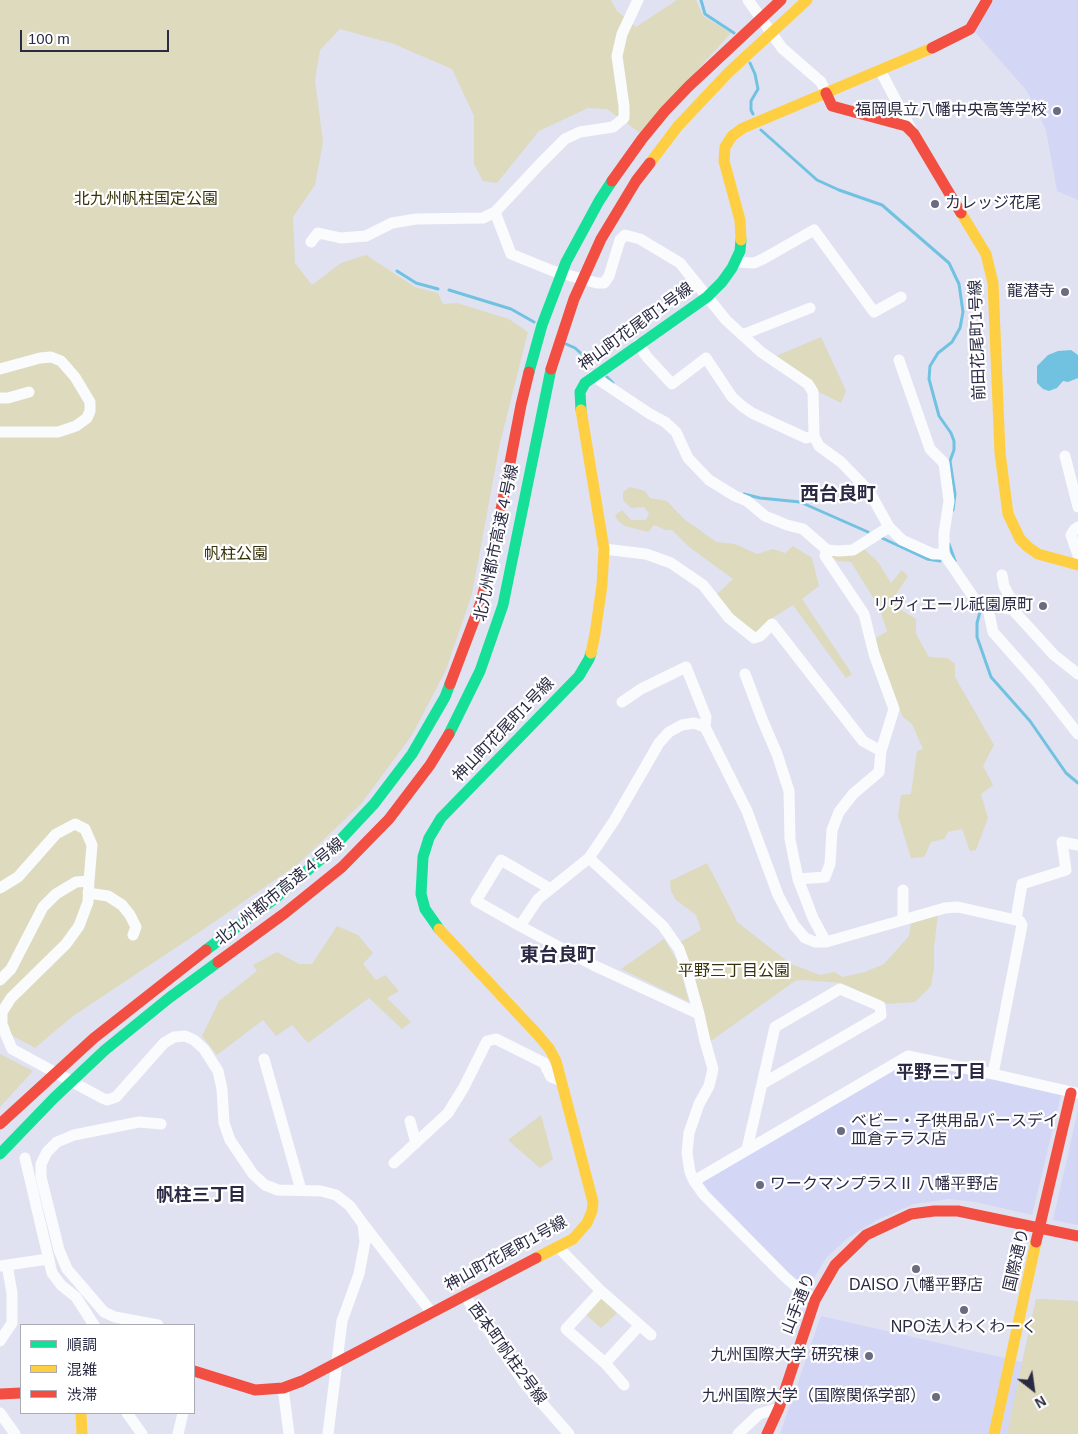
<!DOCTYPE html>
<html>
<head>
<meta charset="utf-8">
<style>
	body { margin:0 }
	#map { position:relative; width:1078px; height:1434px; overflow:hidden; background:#e0e2f1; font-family:Helvetica,"Noto Sans JP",sans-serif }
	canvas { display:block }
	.legend { position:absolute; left:20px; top:1324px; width:175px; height:90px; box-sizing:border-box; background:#fff; border:1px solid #aaaab4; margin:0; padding:6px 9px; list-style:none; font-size:15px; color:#2a2a44 }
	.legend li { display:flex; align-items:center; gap:10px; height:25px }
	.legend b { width:25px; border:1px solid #aaaab4 }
	.north { position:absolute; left:1008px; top:1364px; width:50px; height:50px; -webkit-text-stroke:4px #fff; paint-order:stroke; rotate:150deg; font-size:14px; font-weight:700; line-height:20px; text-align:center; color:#2a2a44 }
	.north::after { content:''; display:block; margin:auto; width:18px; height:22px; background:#2a2a44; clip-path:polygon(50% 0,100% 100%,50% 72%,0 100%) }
	.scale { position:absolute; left:20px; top:30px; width:149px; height:22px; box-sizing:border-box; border:2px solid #2a2a44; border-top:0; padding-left:6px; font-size:15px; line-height:18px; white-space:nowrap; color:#2a2a44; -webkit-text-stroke:4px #fff; paint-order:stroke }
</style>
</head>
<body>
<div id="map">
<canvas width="1078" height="1434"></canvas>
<ul class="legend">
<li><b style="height:6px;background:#16e098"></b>順調</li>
<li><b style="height:6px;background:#ffcf43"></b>混雑</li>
<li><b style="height:6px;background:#f24e42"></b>渋滞</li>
</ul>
<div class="north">N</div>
<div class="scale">100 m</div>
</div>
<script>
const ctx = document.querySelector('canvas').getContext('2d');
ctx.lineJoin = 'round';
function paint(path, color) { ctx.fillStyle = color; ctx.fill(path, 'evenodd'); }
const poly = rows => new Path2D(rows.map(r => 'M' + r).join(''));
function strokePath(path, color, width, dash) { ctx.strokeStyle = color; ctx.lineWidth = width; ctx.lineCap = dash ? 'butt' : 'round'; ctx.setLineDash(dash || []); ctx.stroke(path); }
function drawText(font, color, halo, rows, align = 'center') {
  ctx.font = font + ' Helvetica,"Noto Sans JP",sans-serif'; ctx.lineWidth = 4.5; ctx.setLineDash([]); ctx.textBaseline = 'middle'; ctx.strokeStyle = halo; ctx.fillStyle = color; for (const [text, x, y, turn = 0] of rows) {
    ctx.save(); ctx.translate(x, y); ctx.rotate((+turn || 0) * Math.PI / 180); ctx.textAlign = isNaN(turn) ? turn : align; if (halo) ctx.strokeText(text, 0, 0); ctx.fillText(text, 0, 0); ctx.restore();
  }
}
paint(poly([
	[994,0,1078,0,1078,200,1057,191,1046,130,1027,91,974,31],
	[910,1060,1061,1095,1032,1215,976,1202,949,1199,914,1204,877,1220,848,1238,827,1257,809,1286,793,1277,708,1190,702,1181],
	[1078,1110,1078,1225,1053,1220],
	[1036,1299,1078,1301,1078,1434,780,1434,821,1316,1022,1362]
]), '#d4d6f6');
paint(poly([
	[0,0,611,0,617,11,636,27,677,0,696,0,703,16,731,33,640,133,607,109,588,108,539,131,497,183,483,181,474,164,474,116,452,69,394,44,340,29,320,50,315,80,323,142,315,185,293,217,295,263,312,285,341,263,366,255,415,287,438,293,443,304,457,303,509,319,528,332,500,443,472,594,446,670,412,735,361,804,298,864,198,933,73,1016,35,1048,0,1029],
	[821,337,846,391,841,403,817,391,776,356],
	[630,487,645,491,650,498,667,501,685,520,697,528,716,542,735,544,757,554,773,549,785,553,793,546,812,558,819,586,802,599,852,674,846,678,793,605,774,617,756,633,730,614,716,595,733,579,688,546,672,530,666,530,654,525,648,532,625,526,618,521,615,515,622,510,631,520,646,520,649,513,644,507,631,508,623,500,623,492],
	[863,548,878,562,891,583,902,570,908,576,895,596,903,611,916,619,916,634,929,657,948,658,955,664,955,677,994,745,983,766,993,785,981,794,988,818,976,850,970,851,962,829,948,832,944,839,931,842,924,857,911,858,898,816,901,795,911,794,917,751,923,749,912,724,903,717,899,708,878,654,875,639,887,631,879,607,851,562,838,561,830,556],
	[707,863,733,913,737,922,791,964,820,975,834,972,843,977,865,972,884,964,909,936,911,923,938,914,934,948,934,968,931,986,915,1002,888,1004,841,983,802,980,795,981,711,1041,679,943,701,930,696,915,676,900,671,891,670,881],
	[337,926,358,935,373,953,363,964,376,980,385,975,399,991,387,998,411,1022,402,1029,369,998,308,1043,292,1025,276,1036,263,1020,217,1055,202,1036,219,1001,257,971,253,965,277,952,299,964,312,964],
	[664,939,678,962,689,1002,621,969],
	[0,1054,33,1071,0,1107],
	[541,1115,553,1159,540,1168,508,1140],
	[599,1297,617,1313,601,1328,584,1313],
	[1036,1299,1078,1301,1078,1434,1007,1434]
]), '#dddabd');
paint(poly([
	[1071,350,1078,355,1078,378,1068,382,1063,381,1057,388,1049,391,1043,389,1037,383,1037,366,1048,355,1058,351]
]), '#71c2e0');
strokePath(poly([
	[701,0,705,14,734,33],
	[750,63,755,74,758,89,751,101,751,110,753,114],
	[761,130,817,180,839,190,882,205,949,263,959,284,963,312,960,328,952,342,938,353,930,366,929,379,939,416,951,433,954,441,954,450,950,461,955,494,953,510],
	[397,271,416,283,438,289],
	[449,290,511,309,534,322],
	[566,344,575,348,593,364],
	[607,377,613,383],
	[744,494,760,498,800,502,868,532],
	[882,538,927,559,940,561],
	[949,544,955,561],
	[981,605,981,608,977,623,977,637,991,677,1030,721,1066,773,1078,783]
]), '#71c2e0', 3);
strokePath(poly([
	[748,0,782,48,821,82,826,93],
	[880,70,912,131],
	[495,212,511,254,553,271,597,283,604,283,609,276,620,240,625,235,640,239,680,263,726,320,761,352,808,384,813,392,814,436,819,446,841,462,869,491,889,527,902,540,933,554,944,554],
	[311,242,318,233,341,238,366,236,392,223,416,219,483,218,495,212,541,163,565,139,580,132,613,127,624,118,624,106,617,56,622,34,638,0],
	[735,262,754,263,763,259,814,230,874,312,901,297],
	[742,335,810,308],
	[638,344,647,357,672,384,706,358,732,397,742,406,752,413,806,438,814,436],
	[899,360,930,449,944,463,949,501,944,533,944,554,976,601,1013,610],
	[0,369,40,358,51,357,61,361,75,377,90,402,90,411,87,418,76,426,58,432,0,432],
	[593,376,650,414,665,422,676,432,688,458,709,480,735,496,747,501,765,516,787,525,803,529,827,550,839,551,853,550,889,527],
	[0,398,8,398,29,392],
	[1065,456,1078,507],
	[1078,527,1074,530,1071,535,1078,555],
	[604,549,646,554,671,563,703,585,729,618,754,638,760,636,772,624,863,741,881,751],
	[1002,575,1004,586,1013,603,1013,610,1054,655,1078,674],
	[987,604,993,632,1038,683,1078,734],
	[745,674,762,719,777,754,789,791,790,839,798,879,813,918,826,942],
	[622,702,641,689,686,667,706,717,705,727],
	[589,858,663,926,679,949,688,974,699,1014],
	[798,879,825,877,830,864,832,830,839,812,853,794,879,772,881,751,894,709,874,654,864,614,825,556,827,550],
	[89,881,88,902,79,926,66,944,11,998,2,1012,2,1024,6,1035,12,1049,102,1098,107,1100,116,1097,164,1043,174,1037,185,1036,194,1040,204,1049,218,1071,222,1089,224,1123,230,1140,253,1174,265,1185,278,1190,321,1191,336,1195,350,1206,363,1224,365,1242,359,1274,342,1321,328,1434],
	[0,888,18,877,56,834,75,824,85,829,92,845,89,881,76,882,56,894,43,907,11,969,0,980],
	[88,893,108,896,122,905,130,915,136,927,133,935],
	[903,919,903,890],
	[1016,919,1022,884,1066,870,1062,842,1078,845],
	[520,926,476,901,501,860,549,888],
	[264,1059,301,1190],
	[410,1121,416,1143],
	[747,1149,762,1084,881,1015,880,1006,840,989,775,1027,762,1084],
	[25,1158,52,1273,61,1285,76,1297,94,1325],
	[394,1163,448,1113,464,1087,487,1041,496,1039,544,1063,551,1077,561,1081],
	[694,1181,908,1056,993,1074],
	[364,1225,432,1313],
	[558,1247,601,1291,651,1335],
	[1,1266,48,1259],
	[601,1291,566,1329,605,1363,624,1385],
	[465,1296,525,1384,569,1434],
	[815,1300,801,1291,784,1276,704,1195,694,1181,690,1172,687,1153,689,1133,699,1104,709,1086,713,1069,705,1041,699,1014,593,965,520,926,538,899,589,858,614,821,659,743,669,732,682,725,694,723,705,727,747,811,778,895,794,925,805,938,815,942,826,942,945,908,958,907,1020,921,1022,925,993,1074,1076,1093],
	[158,1325,115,1317,104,1312,67,1269,59,1250,41,1177,41,1164,47,1152,57,1142,74,1135,139,1122,161,1124],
	[0,1341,12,1323,12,1293,7,1265],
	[605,1363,639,1326],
	[283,1388,289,1434],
	[0,1413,15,1434],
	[127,1413,142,1434],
	[178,1434,183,1413],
	[738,1434,759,1414,779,1408]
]), '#fafbfd', 11);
strokePath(poly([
	[529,372,542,325,566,262,599,201,612,181],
	[581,410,580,392,585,383,707,297,722,282,732,268,740,251,741,240],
	[449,734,480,671,503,605,551,369],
	[439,929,425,909,421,894,423,857,429,838,441,818,579,676,589,659,591,653],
	[206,950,274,899,329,852,374,804,412,754,445,697,450,684],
	[0,1154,54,1098,105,1050,169,998,218,962]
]), '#16e098', 11);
strokePath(poly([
	[650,163,678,126,728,73,807,0],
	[961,213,986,254,993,283,1000,453,1008,514,1020,539,1028,547,1038,554,1078,565],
	[741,240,740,220,724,161,725,147,732,136,743,128,932,48],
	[581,410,604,549,602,585,595,634,591,653],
	[439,929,537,1034,549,1048,556,1061,593,1202,592,1211,587,1223,573,1239,536,1258],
	[81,1413,82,1434],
	[994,1434,1036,1242]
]), '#ffcf43', 11);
strokePath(poly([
	[932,48,970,29,987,0],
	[826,93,832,106,906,126,914,134,961,213],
	[612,181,642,139,665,111,689,86,781,0],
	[551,369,574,299,601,239,636,181,650,163],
	[450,684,481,602,491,562,521,405,529,372],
	[218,962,285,913,342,867,389,819,430,765,449,734],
	[0,1124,94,1038,206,950],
	[1036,1242,1071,1093],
	[194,1371,255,1390,283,1388,302,1381,536,1258],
	[0,1394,21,1393],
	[767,1434,779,1408,815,1300,835,1265,866,1235,911,1214,934,1211,958,1211,1078,1236]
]), '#f24e42', 11);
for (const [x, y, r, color] of [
	[1057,111,5,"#6a6a81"],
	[935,204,5,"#6a6a81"],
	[1065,292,5,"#6a6a81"],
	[1043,606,5,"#6a6a81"],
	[841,1131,5,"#6a6a81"],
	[760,1185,5,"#6a6a81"],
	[916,1269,5,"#6a6a81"],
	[964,1310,5,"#6a6a81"],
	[869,1356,5,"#6a6a81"],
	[936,1397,5,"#6a6a81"]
]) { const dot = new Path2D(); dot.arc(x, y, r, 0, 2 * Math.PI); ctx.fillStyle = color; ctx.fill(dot); strokePath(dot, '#fff', 2); }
drawText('16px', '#2a2a44', '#fff', [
	["福岡県立八幡中央高等学校",1047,111],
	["カレッジ花尾",945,204,"left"],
	["龍潜寺",1055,292],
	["リヴィエール祇園原町",1033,606],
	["ベビー・子供用品バースデイ",851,1122,"left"],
	["皿倉テラス店",851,1140,"left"],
	["ワークマンプラスⅡ 八幡平野店",770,1185,"left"],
	["DAISO 八幡平野店",916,1286,"center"],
	["NPO法人わくわーく",964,1328,"center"],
	["九州国際大学 研究棟",859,1356],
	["九州国際大学（国際関係学部）",926,1397]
], 'right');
drawText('16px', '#353108', '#fff', [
	["北九州帆柱国定公園",146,200],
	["帆柱公園",236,555],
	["平野三丁目公園",734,972]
]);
drawText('16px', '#2a2a44', '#fff', [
	["神山町花尾町1号線",636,327,-36],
	["前田花尾町1号線",978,340,-92],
	["北九州都市高速４号線",497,543,-78],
	["神山町花尾町1号線",504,730,-46],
	["北九州都市高速４号線",280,892,-39],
	["神山町花尾町1号線",506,1254,-29],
	["国際通り",1017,1260,-77],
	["山手通り",799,1304,-68],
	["西本町帆柱2号線",507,1354,54]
]);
drawText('bold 18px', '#2a2a44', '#fff', [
	["平野三丁目",941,1073],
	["帆柱三丁目",201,1196]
]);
drawText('bold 19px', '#2a2a44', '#fff', [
	["西台良町",838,495],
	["東台良町",558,956]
]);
</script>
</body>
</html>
